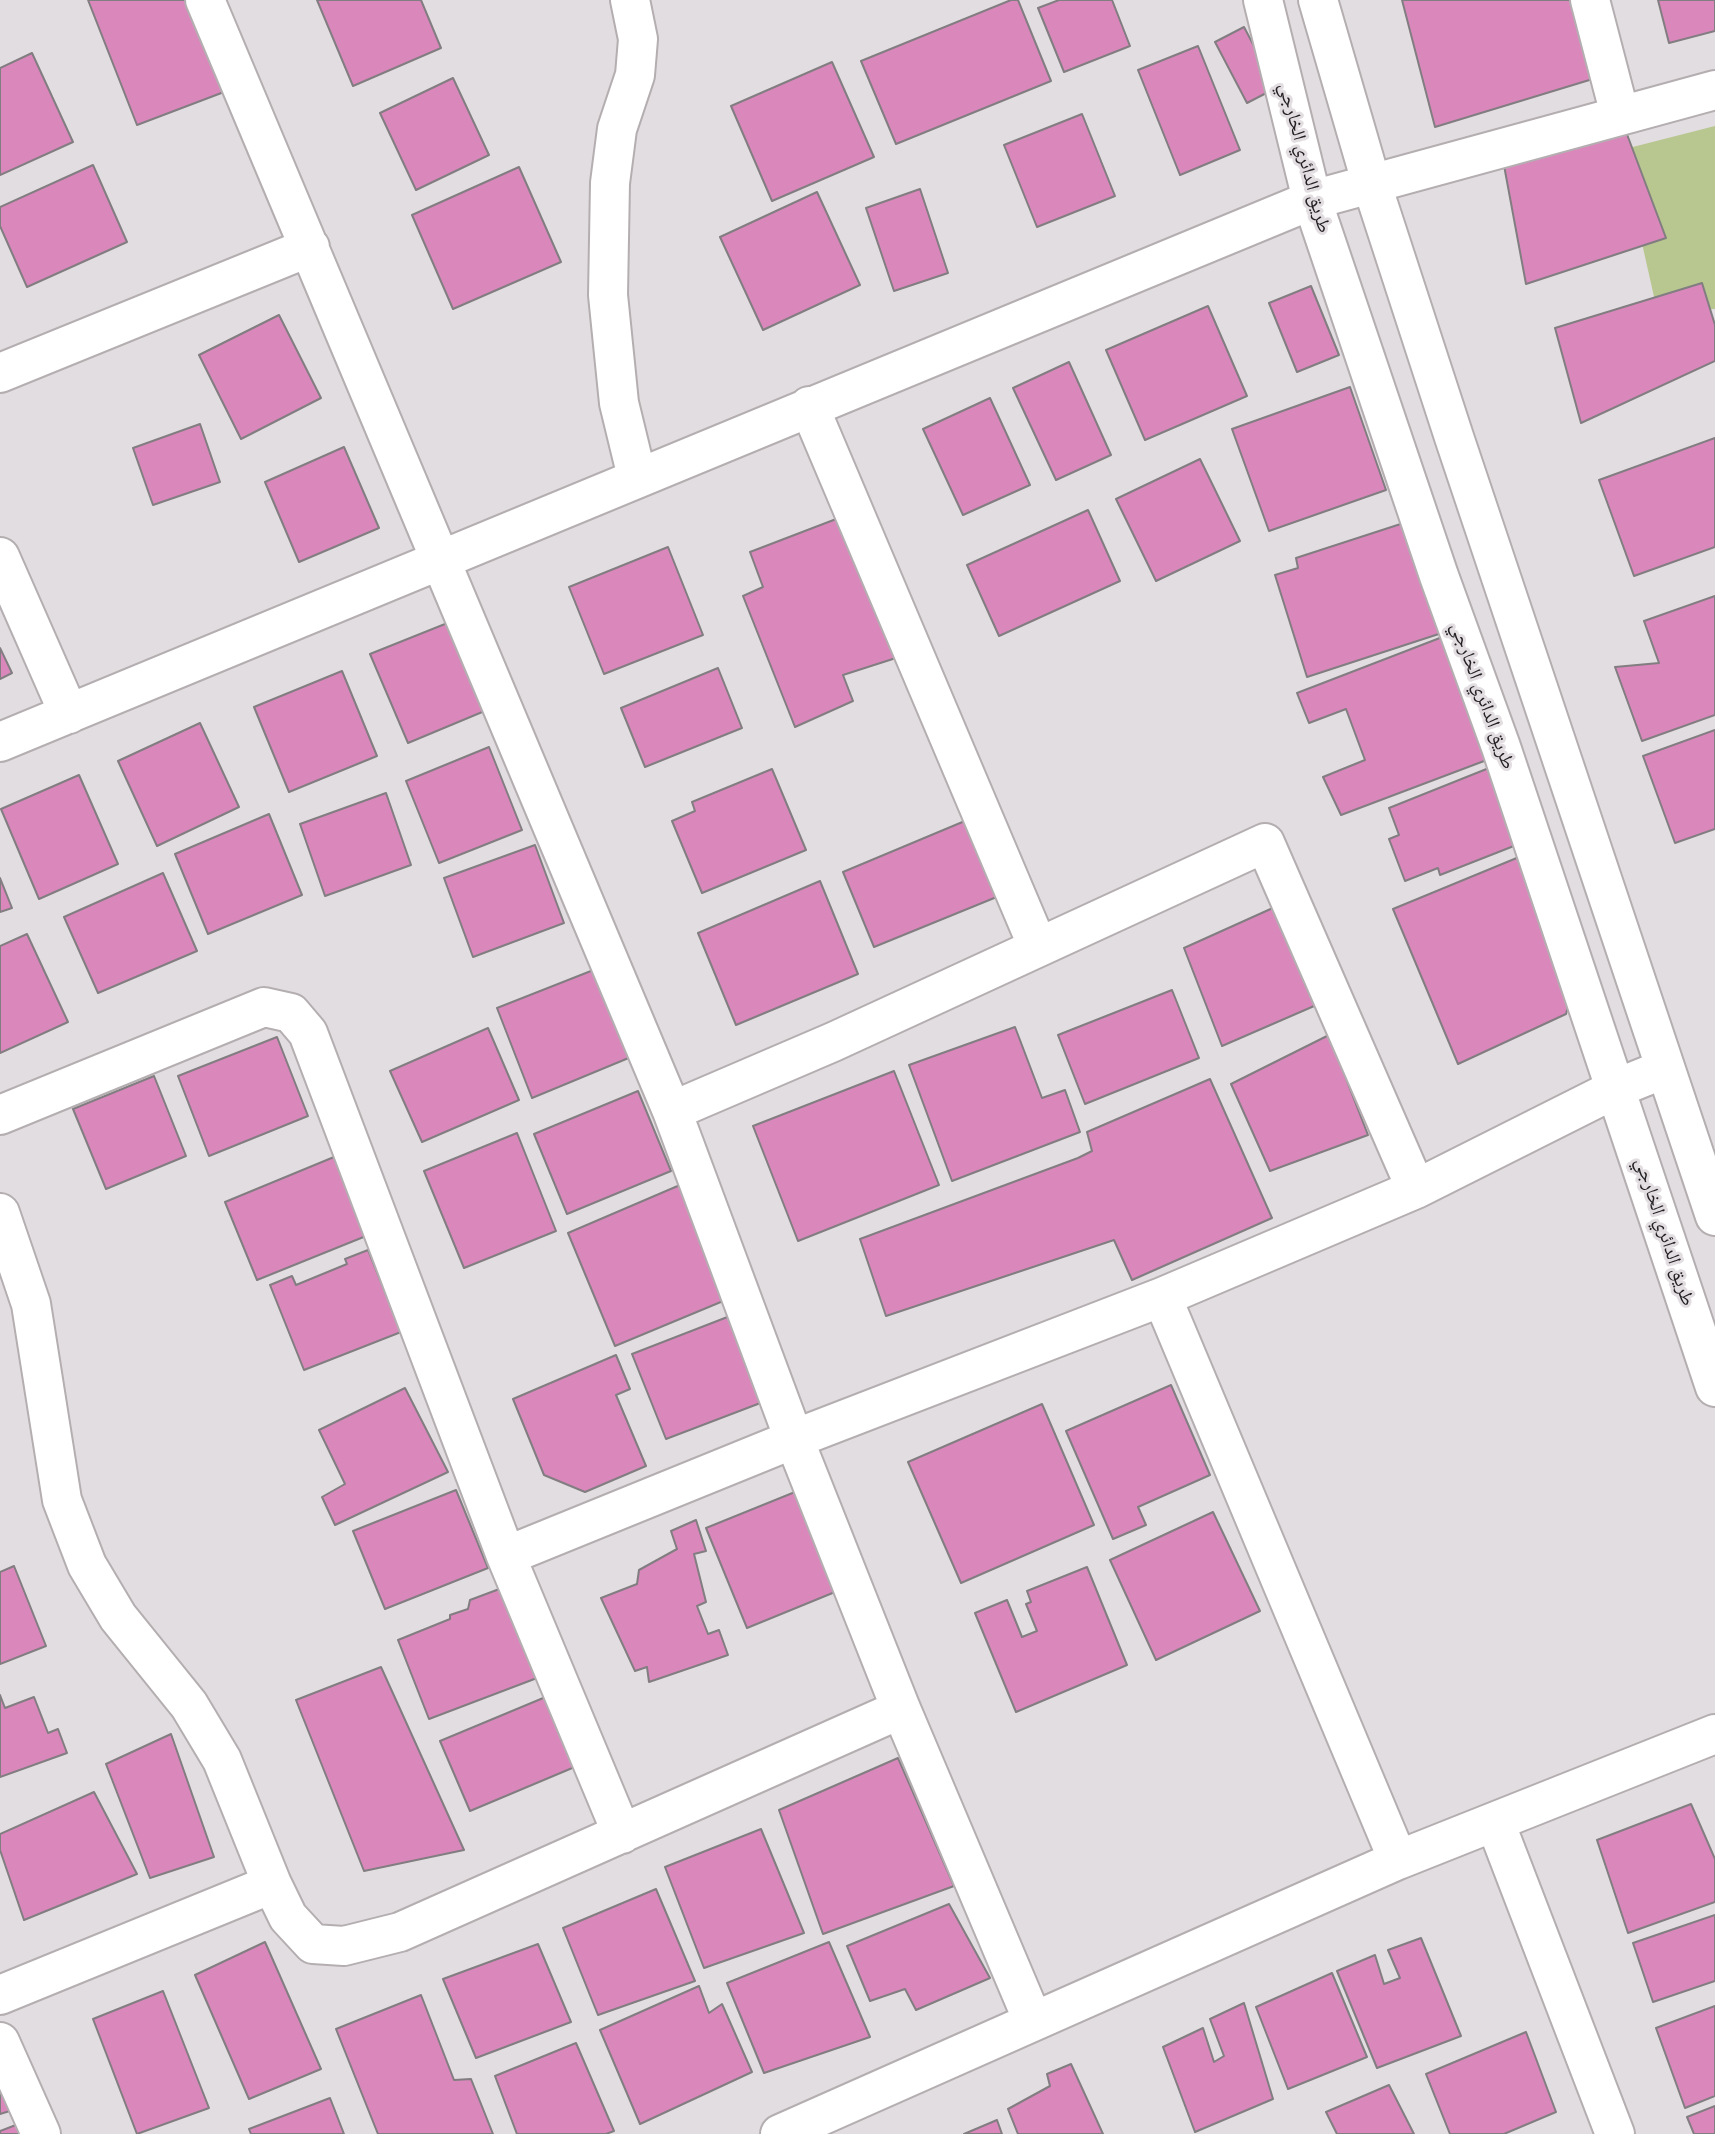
<!DOCTYPE html>
<html>
<head>
<meta charset="utf-8">
<style>
	body { margin:0 }
	canvas { display:block; background:#e2dde0 }
</style>
</head>
<body>
<canvas width="1715" height="2134"></canvas>
<script>
const ctx = document.querySelector('canvas').getContext('2d');
ctx.lineJoin = 'round';
function paint(path, color) { ctx.fillStyle = color; ctx.fill(path, 'evenodd'); }
const poly = rows => new Path2D(rows.map(r => 'M' + r).join(''));
function strokePath(path, color, width, dash) { ctx.strokeStyle = color; ctx.lineWidth = width; ctx.lineCap = dash ? 'butt' : 'round'; ctx.setLineDash(dash || []); ctx.stroke(path); }
function drawText(font, color, halo, rows, align = 'center') {
  ctx.font = font + ' "DM Sans","Noto Naskh Arabic",sans-serif'; ctx.lineWidth = 6; ctx.setLineDash([]); ctx.textBaseline = 'middle'; ctx.strokeStyle = halo; ctx.fillStyle = color; for (const [text, x, y, turn = 0] of rows) {
    ctx.save(); ctx.translate(x, y); ctx.rotate((+turn || 0) * Math.PI / 180); ctx.textAlign = isNaN(turn) ? turn : align; if (halo) ctx.strokeText(text, 0, 0); ctx.fillText(text, 0, 0); ctx.restore();
  }
}
paint(poly([
	[1715,126,1715,309,1657,310,1621,150]
]), '#b8c68f');
const building = poly([
	[88,0,188,0,224,92,137,125,88,0],
	[317,0,421,0,441,48,353,86,317,0],
	[1011,0,1018,0,1051,81,896,144,861,61,1011,0],
	[1059,0,1112,0,1130,46,1064,72,1038,8,1059,0],
	[1402,0,1577,0,1596,78,1435,127,1402,0],
	[1658,0,1715,0,1715,31,1669,43,1658,0],
	[1244,27,1276,88,1247,103,1215,42,1244,27],
	[1198,46,1240,150,1180,175,1138,70,1198,46],
	[32,53,73,142,0,175,0,68,32,53],
	[832,62,874,157,772,201,731,106,832,62],
	[453,78,489,155,416,190,380,113,453,78],
	[1082,114,1115,196,1037,227,1004,145,1082,114],
	[1625,129,1666,238,1526,284,1503,160,1625,129],
	[93,165,127,242,27,287,0,226,0,207,93,165],
	[519,167,561,262,453,309,412,215,519,167],
	[920,189,948,273,894,291,866,208,920,189],
	[817,192,860,285,763,330,720,237,817,192],
	[1702,283,1715,325,1715,361,1581,423,1555,328,1702,283],
	[1311,286,1339,355,1297,372,1269,303,1311,286],
	[1208,306,1247,396,1145,440,1106,350,1208,306],
	[279,315,321,398,241,439,199,355,279,315],
	[1069,362,1111,455,1056,480,1013,388,1069,362],
	[1350,387,1386,490,1269,531,1232,429,1350,387],
	[990,398,1030,485,963,515,923,429,990,398],
	[200,424,220,482,153,505,133,448,200,424],
	[1715,438,1715,547,1634,576,1599,480,1715,438],
	[344,447,379,528,299,562,265,482,344,447],
	[1200,459,1240,541,1156,581,1116,499,1200,459],
	[1088,510,1120,581,999,636,967,565,1088,510],
	[844,516,899,657,843,675,853,701,795,727,743,596,763,587,750,552,844,516],
	[1416,519,1451,630,1307,677,1275,575,1298,568,1296,558,1416,519],
	[668,547,703,635,604,674,569,587,668,547],
	[1715,596,1715,715,1642,741,1615,667,1659,663,1644,621,1715,596],
	[450,622,487,710,408,743,370,654,450,622],
	[1445,636,1492,758,1341,815,1323,777,1365,760,1346,709,1309,723,1297,693,1445,636],
	[0,648,12,673,0,679,0,648],
	[718,668,742,728,645,767,621,708,718,668],
	[342,671,377,756,289,792,254,707,342,671],
	[200,723,239,807,157,846,118,761,200,723],
	[1715,730,1715,829,1675,843,1643,756,1715,730],
	[489,747,522,830,439,863,406,781,489,747],
	[1494,766,1524,842,1440,875,1438,868,1405,881,1389,839,1399,835,1389,808,1494,766],
	[772,769,806,850,702,893,672,821,695,811,692,802,772,769],
	[79,775,118,864,39,899,1,809,79,775],
	[386,793,411,865,325,896,300,824,386,793],
	[269,814,302,895,208,934,175,854,269,814],
	[972,818,1004,894,874,947,843,872,972,818],
	[535,845,564,923,473,957,444,878,535,845],
	[1524,855,1574,985,1566,1014,1458,1064,1393,909,1524,855],
	[163,873,197,951,98,993,64,917,163,873],
	[0,878,12,908,0,912,0,878],
	[820,881,858,974,736,1025,698,933,820,881],
	[1275,907,1321,1003,1222,1046,1184,948,1275,907],
	[27,934,68,1022,0,1053,0,946,27,934],
	[596,969,631,1057,532,1098,497,1008,596,969],
	[1172,990,1199,1058,1085,1104,1058,1035,1172,990],
	[1015,1027,1042,1098,1065,1090,1080,1132,952,1181,909,1065,1015,1027],
	[488,1028,519,1100,422,1142,390,1071,488,1028],
	[1329,1035,1368,1135,1270,1171,1231,1084,1329,1035],
	[277,1037,308,1116,209,1156,178,1076,277,1037],
	[894,1071,939,1185,798,1241,753,1126,894,1071],
	[154,1076,186,1156,106,1189,73,1109,154,1076],
	[1210,1079,1272,1218,1132,1280,1114,1240,886,1316,860,1239,1078,1158,1092,1151,1087,1132,1210,1079],
	[638,1091,671,1171,567,1214,534,1134,638,1091],
	[517,1133,556,1231,464,1268,424,1171,517,1133],
	[334,1157,366,1236,257,1280,225,1202,334,1157],
	[680,1185,728,1299,615,1346,568,1233,680,1185],
	[368,1250,401,1332,304,1370,270,1285,292,1276,296,1285,347,1264,345,1259,368,1250],
	[730,1316,763,1402,666,1439,632,1354,730,1316],
	[616,1355,630,1389,616,1395,646,1466,585,1492,544,1475,513,1399,616,1355],
	[1171,1385,1210,1475,1138,1507,1146,1525,1113,1539,1066,1431,1171,1385],
	[405,1388,448,1472,335,1525,322,1497,345,1484,319,1430,405,1388],
	[1042,1404,1094,1525,961,1583,908,1462,1042,1404],
	[456,1490,488,1568,385,1609,353,1531,456,1490],
	[795,1492,835,1592,747,1628,706,1528,795,1492],
	[1213,1512,1260,1611,1156,1660,1110,1560,1213,1512],
	[696,1520,706,1551,694,1554,706,1602,697,1606,708,1634,719,1630,728,1655,649,1682,647,1667,635,1671,601,1598,637,1584,639,1570,677,1549,671,1531,696,1520],
	[14,1566,46,1646,0,1664,0,1572,14,1566],
	[1087,1567,1127,1665,1016,1712,975,1613,1007,1600,1022,1637,1037,1631,1026,1604,1031,1602,1027,1591,1087,1567],
	[502,1588,537,1678,429,1719,398,1640,450,1619,450,1615,468,1609,470,1600,502,1588],
	[381,1667,464,1850,364,1871,296,1700,381,1667],
	[0,1695,5,1708,34,1697,48,1733,58,1729,67,1753,0,1777,0,1695],
	[548,1696,577,1766,470,1811,440,1741,548,1696],
	[171,1734,214,1857,150,1878,106,1764,171,1734],
	[898,1758,954,1886,823,1934,779,1810,898,1758],
	[94,1792,137,1874,24,1920,0,1850,0,1834,94,1792],
	[1691,1804,1715,1859,1715,1902,1628,1933,1597,1840,1691,1804],
	[761,1829,804,1933,704,1968,665,1867,761,1829],
	[656,1889,695,1981,598,2015,563,1928,656,1889],
	[949,1904,990,1978,916,2010,905,1989,870,2001,847,1946,949,1904],
	[1715,1915,1715,1981,1653,2002,1633,1943,1715,1915],
	[1421,1938,1461,2036,1377,2068,1337,1971,1375,1955,1384,1984,1400,1978,1388,1950,1421,1938],
	[265,1942,321,2069,249,2099,195,1975,265,1942],
	[829,1942,870,2037,764,2073,727,1983,829,1942],
	[538,1944,571,2022,476,2058,443,1979,538,1944],
	[1332,1973,1367,2057,1288,2089,1256,2007,1332,1973],
	[699,1986,709,2013,722,2004,752,2072,640,2124,600,2030,699,1986],
	[163,1991,209,2108,137,2134,93,2019,163,1991],
	[421,1995,454,2080,471,2079,493,2134,378,2134,336,2029,421,1995],
	[1244,2003,1273,2099,1195,2132,1163,2047,1203,2028,1214,2062,1224,2056,1210,2019,1244,2003],
	[1715,2006,1715,2096,1685,2108,1656,2028,1715,2006],
	[1526,2032,1556,2112,1504,2134,1450,2134,1426,2074,1526,2032],
	[576,2043,614,2131,606,2134,517,2134,495,2076,576,2043],
	[1071,2064,1103,2134,1018,2134,1008,2109,1050,2086,1047,2074,1071,2064],
	[0,2080,13,2110,0,2114,0,2080],
	[1389,2085,1414,2134,1337,2134,1326,2112,1389,2085],
	[330,2098,344,2134,251,2134,249,2129,330,2098],
	[1715,2106,1715,2134,1694,2134,1687,2117,1715,2106],
	[997,2120,1002,2134,964,2134,997,2120],
	[21,2123,25,2134,0,2134,0,2131,21,2123]
]);
paint(building, '#da88bc');
strokePath(building, '#827d80', 2);
const street = poly([
	[205,0,672,1111,794,1439,901,1709,1033,2021],
	[630,0,638,39,635,75,617,129,610,183,608,295,619,403,637,477],
	[1590,0,1620,115],
	[0,373,310,247],
	[809,406,1038,947],
	[0,557,69,714],
	[0,742,1312,200,1715,90],
	[672,1111,833,1042,1265,843,1416,1189],
	[0,1115,264,1007,291,1013,308,1033,506,1556,622,1834],
	[0,1213,31,1304,62,1500,87,1565,118,1617,189,1705,222,1760,272,1884,288,1917,313,1944,344,1946,400,1932,901,1709],
	[1162,1297,1398,1860],
	[506,1556,794,1439,1162,1297,1416,1189,1617,1088,1664,1069],
	[1495,1822,1615,2134],
	[0,1995,272,1884],
	[0,2042,41,2134],
	[780,2134,1398,1860,1715,1734]
]);
const primary = poly([
	[1263,0,1312,200,1439,576,1501,747,1715,1387],
	[1318,0,1371,182,1454,437,1715,1216]
]);
strokePath(street, '#b4aeb1', 42);
strokePath(primary, '#b4aeb1', 42);
strokePath(street, '#fff', 38);
strokePath(primary, '#fff', 38);
drawText('19px', '#222022', '#e2dde0', [
	["طريق الدائري الخارجي",1304,158,75],
	["طريق الدائري الخارجي",1482,696,70],
	["طريق الدائري الخارجي",1664,1232,72]
]);
</script>
</body>
</html>
